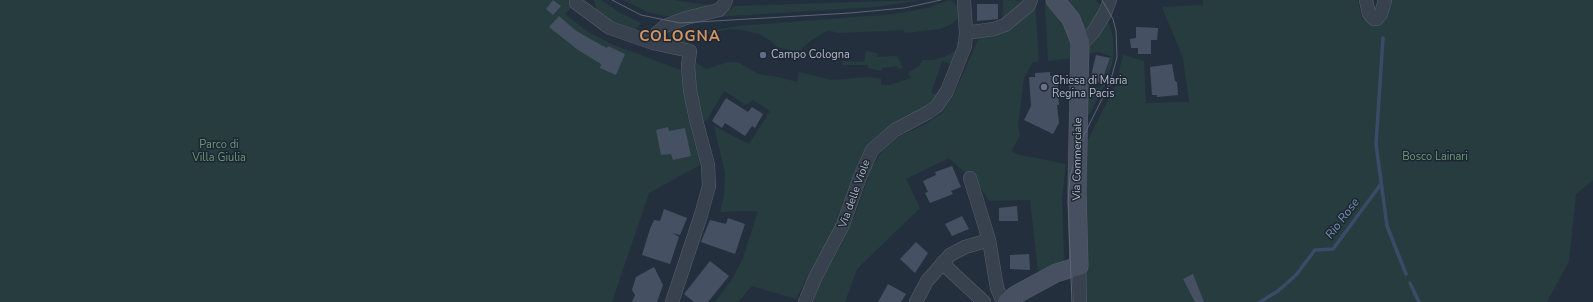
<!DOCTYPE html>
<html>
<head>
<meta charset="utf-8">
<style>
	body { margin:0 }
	canvas { display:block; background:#242f3e }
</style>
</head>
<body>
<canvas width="1593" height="302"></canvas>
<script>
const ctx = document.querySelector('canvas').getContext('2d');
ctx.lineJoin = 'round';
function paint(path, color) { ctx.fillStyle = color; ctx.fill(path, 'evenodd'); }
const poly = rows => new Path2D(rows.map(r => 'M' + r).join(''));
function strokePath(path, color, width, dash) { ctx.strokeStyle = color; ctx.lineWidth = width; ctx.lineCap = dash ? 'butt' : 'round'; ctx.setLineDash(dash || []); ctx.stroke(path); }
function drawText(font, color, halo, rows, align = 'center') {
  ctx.font = font + ' "Nunito Sans",sans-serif'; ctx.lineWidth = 3; ctx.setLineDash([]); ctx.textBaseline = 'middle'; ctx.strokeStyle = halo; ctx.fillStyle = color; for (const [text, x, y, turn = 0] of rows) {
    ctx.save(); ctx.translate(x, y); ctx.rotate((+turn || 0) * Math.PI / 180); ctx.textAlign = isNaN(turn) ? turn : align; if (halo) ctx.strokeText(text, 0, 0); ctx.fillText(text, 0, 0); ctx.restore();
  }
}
paint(poly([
	[0,0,579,0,565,14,588,32,614,45,683,71,687,114,700,165,649,193,612,302,0,302],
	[594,0,601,0,620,13,641,23,634,32,615,24,597,12],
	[623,0,673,0,709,5,673,17,650,13],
	[920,0,876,7,714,17,727,13,735,6],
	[950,0,957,6,960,16,952,24,940,29,905,33,904,30,838,33,828,30,810,41,798,52,777,47,771,41,759,34,743,30,729,29,711,33,697,37,689,44,672,41,669,37,669,31,681,33,698,33,738,26,895,14,928,8],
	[1003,0,1035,1,1039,61,1033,62,1024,78,1018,126,1020,136,1011,151,1020,155,1066,164,1062,199,1064,261,1038,271,1030,200,989,201,979,185,949,158,906,179,920,208,857,269,845,302,813,302,820,282,843,242,856,213,871,169,883,150,900,136,926,124,942,113,954,94,978,40,1002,27],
	[1060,0,1096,0,1103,9,1083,36],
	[1203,0,1358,0,1362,19,1374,24,1386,19,1392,0,1593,0,1593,180,1576,194,1569,261,1547,302,1086,302,1081,154,1116,84,1123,55,1144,61,1146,103,1189,102,1183,58,1162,7,1203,5],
	[1045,2,1056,9,1069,29,1074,58,1048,61],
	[1107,17,1113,37,1114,54,1108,79,1082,128,1084,88,1100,88,1111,56,1098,52,1086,54,1086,43],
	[962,41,955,65,942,61,931,93,942,96,880,137,826,253,813,266,796,299,752,286,738,302,715,302,733,278,743,258,758,211,720,212,724,195,725,173,714,126,749,144,770,111,753,100,746,105,724,91,706,121,702,122,693,70,695,62,706,69,729,62,739,63,758,74,778,77,797,82,799,72,831,80,869,77,881,79,881,85,890,85,911,78,908,73,919,66,922,60,933,60,944,57,957,50,956,42],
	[866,51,877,53,877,57,897,56,903,68,898,69,897,66,882,68,882,71,868,68,868,65,842,65,843,61,864,62]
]), '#263c3f');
strokePath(poly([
	[1383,38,1376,144,1387,226,1406,274],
	[1410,283,1419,302],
	[1260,302,1278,291,1296,275,1315,250,1333,249,1381,184]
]), '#394c67', 3.5);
paint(poly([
	[553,0,561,6,553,15,546,9],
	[977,4,998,4,998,19,977,21],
	[559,16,575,30,592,40,607,48,608,46,625,54,616,75,600,68,601,64,578,50,549,27],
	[1136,27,1158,28,1157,40,1151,40,1151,54,1138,54,1138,48,1131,48,1130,39,1136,38],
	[1096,55,1110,58,1101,83,1090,80],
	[1172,64,1175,81,1177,82,1178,95,1157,97,1157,95,1152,95,1150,67],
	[1050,72,1050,76,1057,75,1059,105,1057,105,1059,123,1053,134,1024,120,1031,106,1029,77,1035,77,1035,73],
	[726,98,748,112,752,107,763,114,755,128,752,126,745,136,725,123,722,128,712,121],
	[668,127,669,131,685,128,691,156,673,160,671,154,661,155,656,130],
	[952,166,961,187,951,191,953,194,930,203,925,193,928,192,923,181,936,175,935,172],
	[1017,206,1018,221,999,221,999,208],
	[664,209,687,218,680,235,673,233,679,237,670,264,642,255,650,229,654,220,660,221],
	[962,216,969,229,952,236,945,224],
	[728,218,745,224,735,254,701,242,710,220,726,224],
	[916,242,928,253,915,273,900,259],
	[1029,254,1030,270,1010,269,1010,255],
	[710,261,729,276,708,302,694,302,684,294],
	[654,267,663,285,657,302,632,302,635,295,632,290,636,277],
	[1193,274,1204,302,1195,302,1183,279],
	[888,284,906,294,901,302,878,302]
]), '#455162');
const minor = poly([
	[1366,0,1369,14,1374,19,1377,19,1381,14,1385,0],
	[576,3,610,28,653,43,690,51,688,66,690,90,696,120,708,165,709,186,701,215,672,302],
	[966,33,994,29,1005,25,1028,6,1031,0],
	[1080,42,1087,39,1094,31,1105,13,1110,0],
	[653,43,657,33,665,26,686,18,719,10,724,5,726,0],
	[970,178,989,240,997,288,1003,302],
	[942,263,984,302],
	[1079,266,1080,302],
	[805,302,815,278,843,225,860,177,872,150,895,130,929,112,937,106,947,91,965,46,966,33,964,0],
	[916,302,927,281,950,255,965,247,989,240]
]);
const secondary = poly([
	[1007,302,1017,294,1056,273,1079,266,1077,190,1080,42,1071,19,1055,0]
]);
strokePath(minor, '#565f6c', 14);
strokePath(secondary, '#565f6c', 19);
strokePath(minor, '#38414e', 13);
strokePath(secondary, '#465061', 18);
strokePath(poly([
	[612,0,641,15,680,23,850,13,904,8,941,0],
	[1072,302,1068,201,1070,177,1078,147,1110,83,1117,57,1116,31,1113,19,1102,0]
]), '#5a6575', 1);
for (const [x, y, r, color] of [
	[763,55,4,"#5c6f8a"],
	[1044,87,4,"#6b7280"]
]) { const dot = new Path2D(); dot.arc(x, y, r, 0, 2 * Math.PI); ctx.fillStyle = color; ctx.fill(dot); strokePath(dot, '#1d2633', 1.5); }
drawText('11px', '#b4bcc9', '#1d2633', [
	["Campo Cologna",771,55],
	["Chiesa di Maria",1052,81],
	["Regina Pacis",1052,94]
], 'left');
drawText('11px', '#6b9a76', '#1d2633', [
	["Parco di",219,145],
	["Villa Giulia",219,158],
	["Bosco Lainari",1435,157]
]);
drawText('11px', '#b4bcc9', '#1d2633', [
	["Via Commerciale",1078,159,-89],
	["Via delle Viole",855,194,-70]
]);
drawText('italic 12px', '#7c92b1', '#1d2633', [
	["Rio Rose",1343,219,-53]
]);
ctx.letterSpacing = '1px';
drawText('bold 15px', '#d59563', '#1d2633', [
	["COLOGNA",680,37]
]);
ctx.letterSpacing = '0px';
</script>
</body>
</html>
